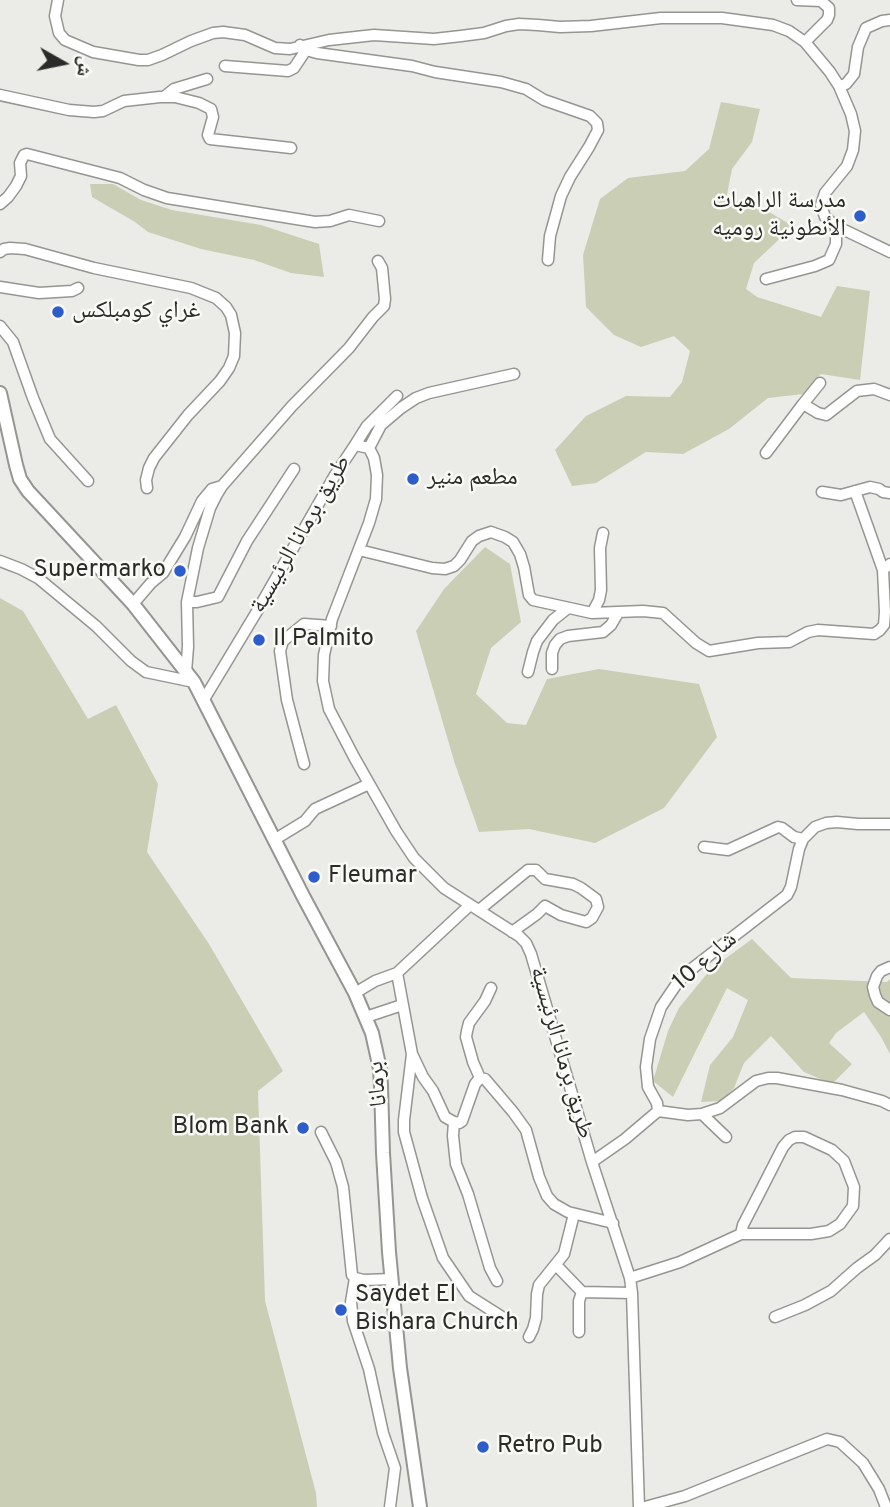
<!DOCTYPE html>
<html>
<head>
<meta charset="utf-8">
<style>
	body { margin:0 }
	#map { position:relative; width:890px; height:1507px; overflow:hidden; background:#ebece7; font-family:Overpass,"Noto Naskh Arabic",sans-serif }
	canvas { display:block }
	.north { position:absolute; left:28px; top:28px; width:70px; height:70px; -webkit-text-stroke:5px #f9f9f5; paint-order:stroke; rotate:99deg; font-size:19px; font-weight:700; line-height:28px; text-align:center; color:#2b2b2a }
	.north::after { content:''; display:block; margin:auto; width:24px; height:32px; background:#2b2b2a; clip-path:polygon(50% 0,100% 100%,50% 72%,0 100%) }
</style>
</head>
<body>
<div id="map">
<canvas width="890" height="1507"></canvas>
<div class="north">ش</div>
</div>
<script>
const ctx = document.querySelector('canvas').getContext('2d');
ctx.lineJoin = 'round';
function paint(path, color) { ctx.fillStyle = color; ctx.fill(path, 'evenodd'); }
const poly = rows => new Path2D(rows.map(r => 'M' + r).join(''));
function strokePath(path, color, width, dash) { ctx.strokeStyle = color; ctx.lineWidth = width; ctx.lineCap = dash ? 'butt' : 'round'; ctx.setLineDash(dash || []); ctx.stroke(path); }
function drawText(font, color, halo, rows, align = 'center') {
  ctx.font = font + ' Overpass,"Noto Naskh Arabic",sans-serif'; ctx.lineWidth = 5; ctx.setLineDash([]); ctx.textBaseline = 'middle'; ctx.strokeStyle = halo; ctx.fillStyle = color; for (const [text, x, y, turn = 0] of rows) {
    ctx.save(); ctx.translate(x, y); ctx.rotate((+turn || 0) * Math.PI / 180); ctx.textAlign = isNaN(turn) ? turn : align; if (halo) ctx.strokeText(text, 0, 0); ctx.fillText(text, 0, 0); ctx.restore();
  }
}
paint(poly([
	[721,102,760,109,752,142,732,169,726,200,757,205,793,226,754,263,746,289,757,297,821,317,837,286,870,291,860,380,821,374,803,394,768,398,729,429,683,454,646,452,596,483,572,486,555,450,586,416,626,396,670,397,682,382,690,351,674,336,641,347,614,335,586,307,583,255,600,199,628,178,685,171,709,149],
	[90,184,113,184,141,200,172,210,261,225,319,244,324,277,291,273,254,260,201,249,148,232,135,222,92,197],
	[485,547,510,564,521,622,491,648,476,694,507,723,526,725,547,679,599,669,699,684,717,737,664,808,595,843,529,829,479,832,455,764,416,631,444,589],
	[0,598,23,611,88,719,116,705,158,784,147,852,209,944,283,1071,258,1091,265,1301,316,1493,317,1507,0,1507],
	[752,939,791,978,887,982,890,979,890,1054,881,1037,864,1012,836,1033,829,1043,852,1064,832,1084,804,1072,771,1036,744,1063,734,1088,721,1101,701,1102,710,1065,733,1037,748,1000,727,988,673,1097,653,1081,668,1031,679,1008,710,970]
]), '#caceb4');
const minor = poly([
	[58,0,55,16,59,33,65,40,93,52,139,60,148,60,162,55,191,41,213,33,223,32,245,35,275,48,290,49,329,40,374,35,434,39,461,36,484,33,506,26,519,24,538,25,560,27,591,26,661,18,722,18,773,25,789,31,805,42,830,72,839,86,851,114,855,131,853,150,847,166,825,193,821,205,825,217,836,226,890,252],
	[797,0,821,1,829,8,829,15,827,20,805,42],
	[300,45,306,50,317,53,412,66,435,72,501,82,526,89,544,100,590,116,597,123,598,130,589,147,570,177,561,196,550,236,548,260],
	[225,66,288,71,294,68,306,50],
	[839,86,846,84,854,74,858,47,866,28,882,21,890,20],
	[0,95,69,110,94,112,103,111,124,101,160,97,175,97,199,103,211,109,213,117,208,135,210,139,291,148],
	[164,97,174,89,207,79],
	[0,204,8,197,16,186,21,176,20,163,24,155,27,154,120,178,144,190,167,198,315,222,330,221,349,215,379,221],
	[0,252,4,249,10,248,25,249,94,268,191,288,216,298,226,307,231,315,235,333,234,356,229,368,220,381,188,415,154,458,149,468,146,480,147,488],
	[766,279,815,266,829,260,836,244,836,226],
	[0,287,39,293,72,291,78,288],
	[0,326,13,342,33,398,50,439,88,481],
	[803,404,820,383],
	[355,445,367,426,397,396],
	[369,448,381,425,401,408,416,398,429,393,514,374],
	[766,453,803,404,818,413,826,415,857,391,874,389,890,395],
	[855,491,883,570],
	[822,492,841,495,870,487,879,489,883,492,890,493],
	[359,550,432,568,445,569,454,566,460,560,472,541,479,536,491,532,505,537,513,542,520,554,524,567,529,595,533,600,592,613,643,611,663,613,696,643,709,651,758,643,789,642,808,632,818,630,874,634,880,630,884,625,885,612,883,570,890,564],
	[0,561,21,569,38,578,96,626,131,661,146,672,194,682],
	[187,602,197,602,218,597,247,541,294,469],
	[133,604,151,583,163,573,185,537,202,501,212,489,222,486],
	[592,613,599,600,601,590,600,548,603,533],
	[552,669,552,653,555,645,560,639,568,636,603,632,611,625,618,613],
	[186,672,188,647,187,602,198,548,210,508,216,496,222,486,292,406,349,348,373,317,384,306,385,299,382,268,378,261],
	[528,672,533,652,537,641,553,620,568,608],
	[203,701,256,613,335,475,355,445,369,448,374,458,377,475,376,499,369,523,332,619,324,655,323,681,329,709,354,757,396,831,414,858,444,888,519,936,526,943,531,954,592,1162,630,1278,632,1293,639,1507],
	[304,764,287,700,280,651,283,641,304,624,331,626],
	[274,840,305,821,315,809,369,784],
	[704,847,728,850,778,827,782,828,794,837,803,839],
	[479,910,528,870,536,870,545,879,573,884,581,888,596,899,598,907,592,918,586,922,561,915,545,906,537,914,512,932],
	[890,967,881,971,877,976,873,987,875,995,878,1002,890,1010],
	[397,973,412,1054,423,1077,433,1091,445,1117,454,1122,459,1123,462,1121,475,1084,480,1078,485,1079,513,1112,526,1130,539,1177,547,1196,554,1204,568,1212,613,1223],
	[355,993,375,981,397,973,470,905],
	[366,1017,402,1005],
	[412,1054,404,1120,404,1132,422,1198,443,1258,469,1296,513,1324],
	[480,1078,473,1062,466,1037,467,1031,469,1023,485,1001,491,988],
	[658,1111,688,1115,702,1114,720,1108,756,1081,768,1078,777,1078,842,1090,882,1101,890,1105],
	[702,1114,726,1137],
	[454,1122,453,1136,456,1164,468,1194,490,1268,497,1281],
	[321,1132,336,1162,343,1187,352,1275,355,1278,364,1280,392,1279],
	[592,1162,625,1139,658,1111,657,1103,648,1087,646,1067,650,1039,661,1007,678,982,689,971,787,895,791,887,799,849,803,839,815,827,826,823,837,822,858,824,890,824],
	[556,1265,582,1292],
	[355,1278,351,1302,353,1321,369,1369,383,1433,395,1468,390,1507],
	[630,1278,680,1262,741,1234,811,1234,829,1231,840,1224,853,1206,854,1187,844,1161,832,1150,804,1137,795,1137,789,1140,783,1147,758,1196,743,1225,741,1234],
	[775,1317,805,1305,831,1291,857,1268,875,1255,890,1239],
	[579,1332,579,1301,582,1292,632,1293],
	[529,1337,533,1329,536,1318,537,1294,539,1285,564,1254,574,1214],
	[645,1507,685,1496,827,1439,840,1442,863,1463,879,1489,886,1507]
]);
const major = poly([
	[0,393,16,465,20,479,28,491,133,604,194,682,303,896,355,993,372,1033,380,1069,381,1086,383,1153,389,1252,400,1368,420,1507]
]);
strokePath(minor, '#959591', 13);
strokePath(major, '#959591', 16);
strokePath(minor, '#fff', 10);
strokePath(major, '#fff', 12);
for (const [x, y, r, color] of [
	[860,216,7,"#2d5dcb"],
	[58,312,7,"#2d5dcb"],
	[413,479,7,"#2d5dcb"],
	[180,571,7,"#2d5dcb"],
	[259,640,7,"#2d5dcb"],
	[314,877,7,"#2d5dcb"],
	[303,1128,7,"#2d5dcb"],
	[341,1310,7,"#2d5dcb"],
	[483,1447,7,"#2d5dcb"]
]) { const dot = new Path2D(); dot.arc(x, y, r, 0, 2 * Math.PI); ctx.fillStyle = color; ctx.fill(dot); strokePath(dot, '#f9f9f5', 2.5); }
drawText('24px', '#2b2b2a', '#f9f9f5', [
	["مدرسة الراهبات",846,202,"right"],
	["الأنطونية روميه",846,230,"right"],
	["غراي كومبلكس",72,312],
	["مطعم منير",427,479],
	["Supermarko",166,571,"right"],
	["Il Palmito",273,640],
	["Fleumar",328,877],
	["Blom Bank",289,1128,"right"],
	["Saydet El",355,1296],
	["Bishara Church",355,1324],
	["Retro Pub",497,1447]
], 'left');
drawText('24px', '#2b2b2a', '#f9f9f5', [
	["طريق برمانا الرئيسية",302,535,-60],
	["شارع 10",706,962,-41],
	["طريق برمانا الرئيسية",560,1053,74],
	["برمانا",379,1084,-95]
]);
</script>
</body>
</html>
